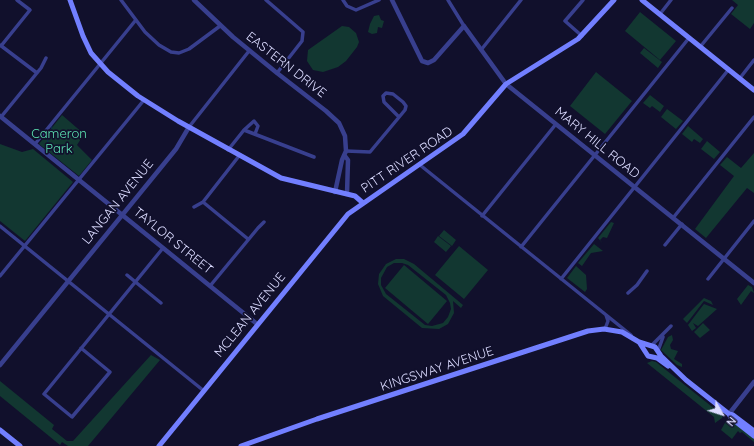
<!DOCTYPE html>
<html>
<head>
<meta charset="utf-8">
<style>
	body { margin:0 }
	#map { position:relative; width:754px; height:446px; overflow:hidden; background:#11102c; font-family:Quicksand,sans-serif }
	canvas { display:block }
	.north { position:absolute; left:702px; top:394px; width:40px; height:40px; -webkit-text-stroke:3px #11102c; paint-order:stroke; rotate:129deg; font-size:11px; font-weight:700; line-height:16px; text-align:center; color:#dbdbff }
	.north::after { content:''; display:block; margin:auto; width:14px; height:18px; background:#dbdbff; clip-path:polygon(50% 0,100% 100%,50% 72%,0 100%) }
</style>
</head>
<body>
<div id="map">
<canvas width="754" height="446"></canvas>
<div class="north">N</div>
</div>
<script>
const ctx = document.querySelector('canvas').getContext('2d');
ctx.lineJoin = 'round';
function paint(path, color) { ctx.fillStyle = color; ctx.fill(path, 'evenodd'); }
const poly = rows => new Path2D(rows.map(r => 'M' + r).join(''));
function strokePath(path, color, width, dash) { ctx.strokeStyle = color; ctx.lineWidth = width; ctx.lineCap = dash ? 'butt' : 'round'; ctx.setLineDash(dash || []); ctx.stroke(path); }
function drawText(font, color, halo, rows, align = 'center') {
  ctx.font = font + ' Quicksand,sans-serif'; ctx.lineWidth = 3.5; ctx.setLineDash([]); ctx.textBaseline = 'middle'; ctx.strokeStyle = halo; ctx.fillStyle = color; for (const [text, x, y, turn = 0] of rows) {
    ctx.save(); ctx.translate(x, y); ctx.rotate((+turn || 0) * Math.PI / 180); ctx.textAlign = isNaN(turn) ? turn : align; if (halo) ctx.strokeText(text, 0, 0); ctx.fillText(text, 0, 0); ctx.restore();
  }
}
paint(poly([
	[732,0,754,0,754,23,750,29,731,14,738,5],
	[640,12,676,41,660,60,625,31],
	[379,15,381,20,384,21,382,28,378,27,377,33,372,34,368,32,370,24,374,16],
	[342,26,349,27,356,33,359,42,357,47,346,61,338,67,323,72,313,70,307,61,308,50],
	[644,48,662,62,658,68,640,53],
	[596,72,632,101,605,134,570,106],
	[650,95,664,106,660,112,652,106,650,108,643,103],
	[667,109,683,121,676,129,661,117],
	[62,115,84,134,77,145,92,160,79,176,39,144],
	[688,126,703,139,700,143,694,139,692,142,682,134],
	[707,141,720,152,714,159,701,149],
	[0,144,22,152,33,149,73,182,25,241,0,221],
	[754,153,754,193,747,188,706,238,695,229,734,176,720,165,727,157,741,168],
	[611,222,614,223,607,238,603,237,600,240,603,244,598,238],
	[444,230,456,240,452,246,439,236],
	[438,236,451,246,446,252,434,242],
	[594,244,603,251,591,253,582,266,578,263],
	[459,246,488,270,464,299,435,275],
	[396,259,404,259,414,264,463,305,461,308,453,301,454,313,448,324,439,329,422,328,383,296,378,284,379,274,386,264],
	[394,263,402,263,408,265,446,295,450,303,451,309,448,317,443,323,432,326,425,325,386,294,381,285,381,278,387,267],
	[404,265,447,301,428,324,385,288],
	[576,266,586,275,587,289,585,292,567,278],
	[748,285,752,287,754,293,751,291,741,305,737,299],
	[704,298,711,301,713,305,704,301,687,323,683,319],
	[704,304,717,309,698,326,693,323,696,328,692,331,688,325],
	[703,323,710,330,700,338,694,332],
	[672,335,673,340,670,345,671,349,678,351,674,359,682,364,682,367,677,365,661,350,668,337],
	[151,355,160,360,88,446,68,446,62,442,60,445,0,396,0,381,54,425,52,429,67,441,73,441],
	[652,361,656,362,716,410,723,416,722,418,715,423,714,417,647,363],
	[726,421,732,421,754,438,754,442,742,432,740,433,738,431,732,439,721,430]
]), '#123731');
strokePath(poly([
	[46,147,52,126]
]), '#0a2c51', 1);
strokePath(poly([
	[121,0,145,32,159,45,171,52,179,53,189,49,220,26],
	[266,0,303,32,302,41,277,73],
	[343,0,347,6,356,10,379,0],
	[448,0,464,26],
	[660,14,671,0],
	[582,36,565,21,583,0],
	[0,45,37,73],
	[1,46,30,10,17,0],
	[700,47,732,8],
	[481,50,521,0],
	[740,78,754,60],
	[1,117,41,68,46,58],
	[189,127,249,51],
	[244,130,254,121,258,126,255,134],
	[35,144,135,21],
	[228,150,244,130,314,157],
	[346,151,370,152,405,110,406,106,403,102,393,94,386,93,383,96,384,102,399,117],
	[420,165,631,335],
	[203,202,248,239],
	[194,207,203,202,239,156],
	[482,216,556,124],
	[673,218,754,117],
	[0,226,204,391],
	[665,245,682,224],
	[521,247,689,38],
	[127,275,161,303],
	[0,276,144,100],
	[561,279,729,69],
	[708,279,754,221],
	[210,286,258,228,264,222],
	[628,293,637,285,647,271],
	[605,329,608,321,606,315],
	[651,346,671,326],
	[81,348,110,372,72,417,44,394,163,248],
	[658,351,663,337]
]), '#383f8e', 3.5);
strokePath(poly([
	[194,0,233,37,277,73,326,111,339,123,345,136,346,151,342,160,335,192],
	[392,0,422,61,428,63,434,60,464,26,506,84,754,283],
	[0,116,257,324],
	[345,156,348,160,347,194],
	[0,365,176,149,189,127],
	[729,414,754,382]
]), '#383f8e', 4.5);
strokePath(poly([
	[70,0,83,36,91,53,108,72,138,96,178,121,281,178,355,196,363,203],
	[642,0,754,90],
	[639,342,648,356,657,358,668,366],
	[729,414,731,418,754,436],
	[0,430,20,446],
	[159,446,348,214,463,134,506,84,578,39,614,0],
	[241,446,317,419,588,331,604,329,622,332,639,342,655,347,661,356,686,380,729,414,733,415,754,431]
]), '#727fff', 5);
drawText('13px', '#dbdbff', '#11102c', [
	["EASTERN DRIVE",286,65,38],
	["MARY HILL ROAD",597,143,39],
	["PITT RIVER ROAD",407,160,-34],
	["LANGAN AVENUE",118,202,-51],
	["TAYLOR STREET",173,241,39],
	["MCLEAN AVENUE",250,315,-51],
	["KINGSWAY AVENUE",437,369,-18]
]);
drawText('13px', '#5ee8b5', '#11102c', [
	["Cameron",59,134],
	["Park",59,149]
]);
</script>
</body>
</html>
